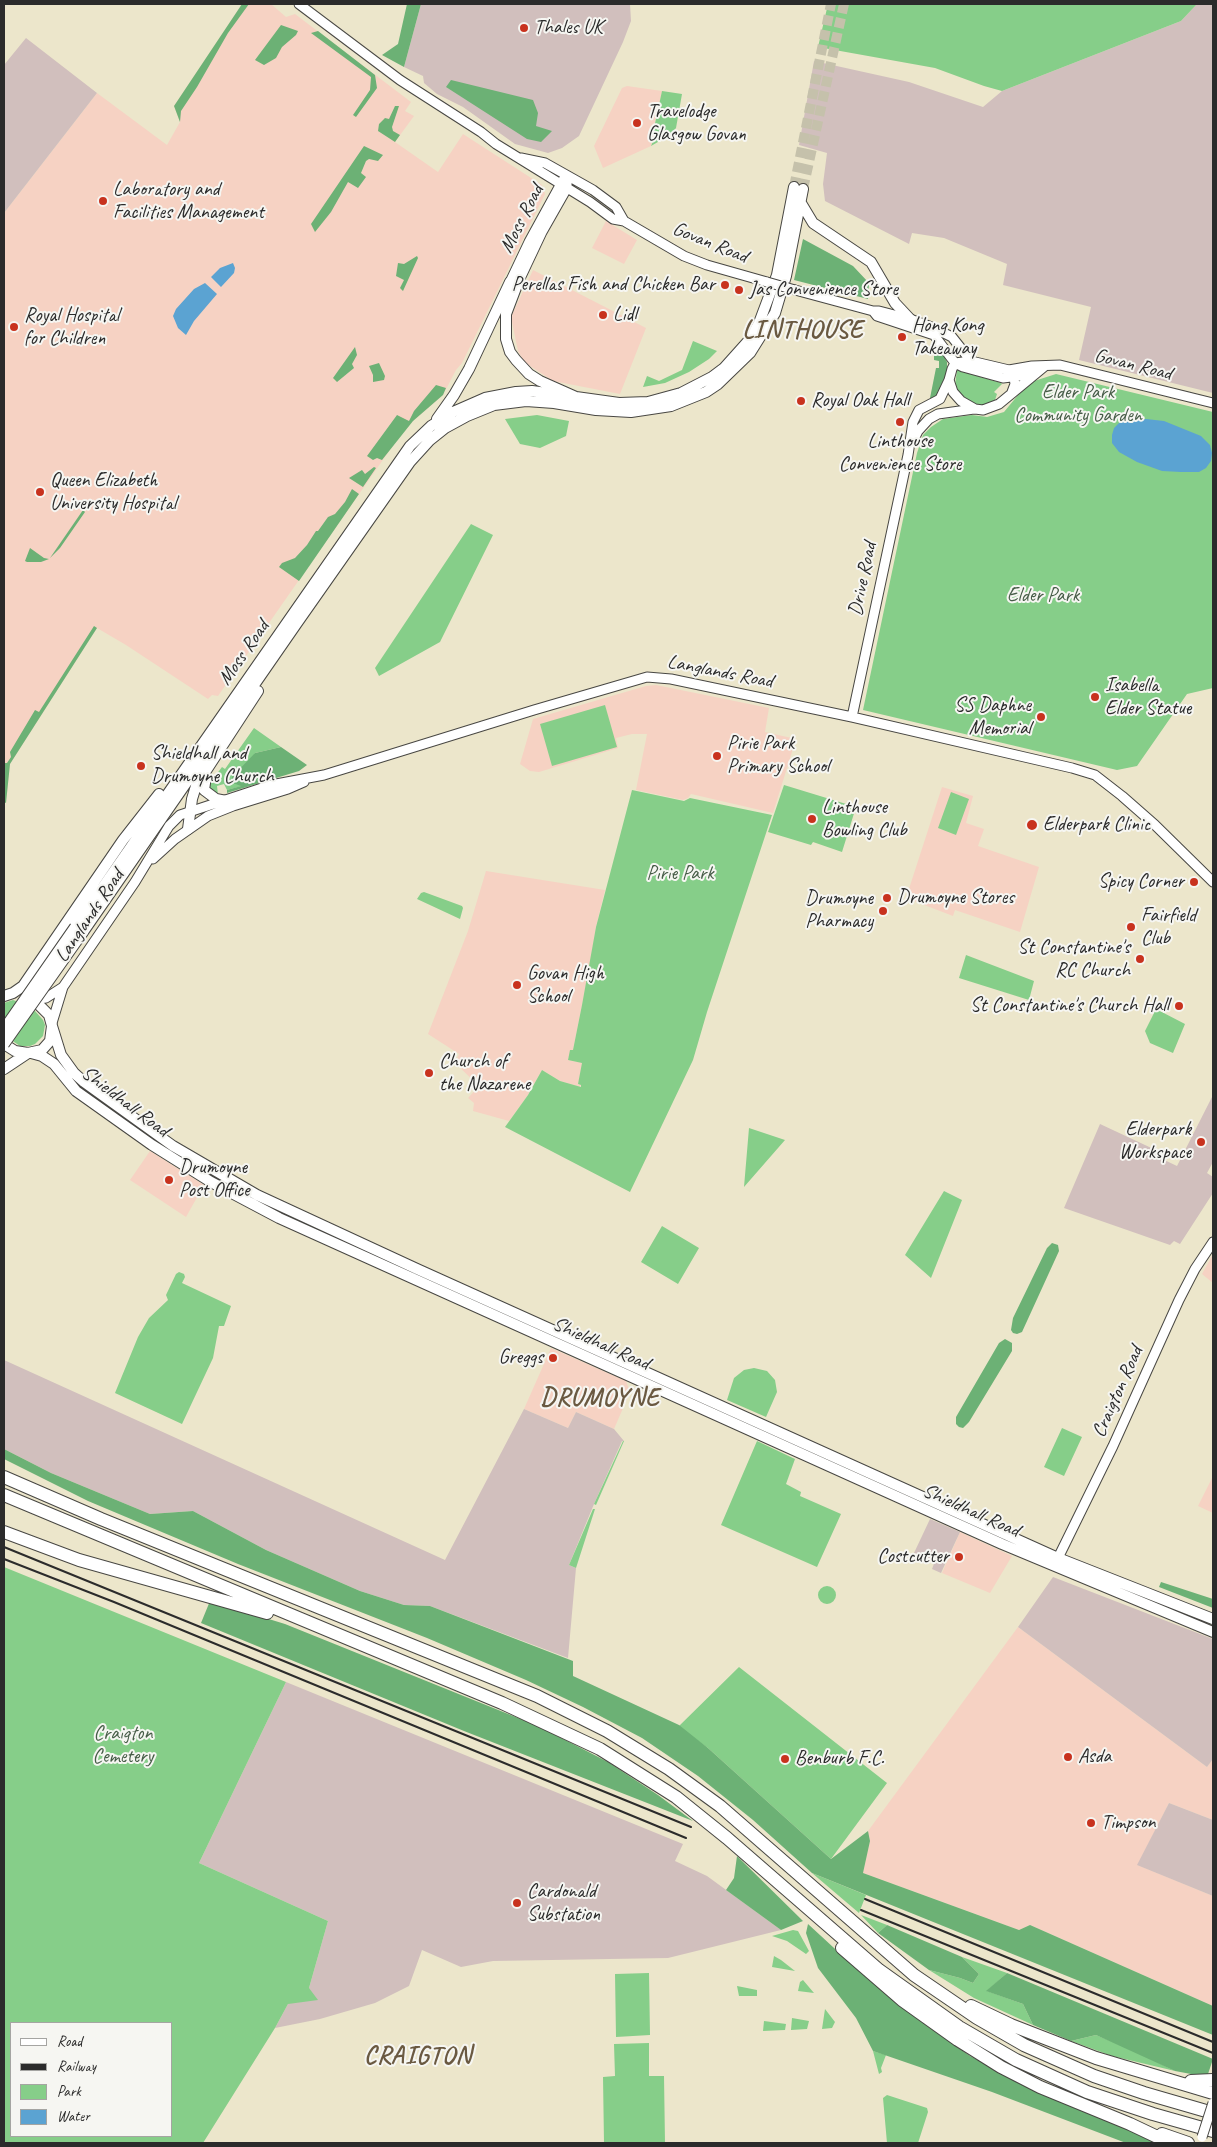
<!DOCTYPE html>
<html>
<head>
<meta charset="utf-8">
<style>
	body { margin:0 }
	#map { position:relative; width:1217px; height:2147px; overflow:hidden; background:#ece6cb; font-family:Caveat,sans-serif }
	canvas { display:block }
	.frame { position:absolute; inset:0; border:5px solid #2b2b2b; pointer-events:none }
	.legend { position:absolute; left:10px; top:2022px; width:162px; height:115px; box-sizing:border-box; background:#f6f6f2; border:1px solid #a5a5a2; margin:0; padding:6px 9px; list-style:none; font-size:15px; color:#2b2b2b }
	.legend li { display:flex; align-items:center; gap:10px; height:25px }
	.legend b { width:25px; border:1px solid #a5a5a2 }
</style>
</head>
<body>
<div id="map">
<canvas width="1217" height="2147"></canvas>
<div class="frame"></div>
<ul class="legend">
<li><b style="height:6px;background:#fff"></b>Road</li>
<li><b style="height:6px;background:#2b2b2b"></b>Railway</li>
<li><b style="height:14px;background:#86ce89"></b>Park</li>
<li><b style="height:14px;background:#5ba3d2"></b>Water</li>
</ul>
</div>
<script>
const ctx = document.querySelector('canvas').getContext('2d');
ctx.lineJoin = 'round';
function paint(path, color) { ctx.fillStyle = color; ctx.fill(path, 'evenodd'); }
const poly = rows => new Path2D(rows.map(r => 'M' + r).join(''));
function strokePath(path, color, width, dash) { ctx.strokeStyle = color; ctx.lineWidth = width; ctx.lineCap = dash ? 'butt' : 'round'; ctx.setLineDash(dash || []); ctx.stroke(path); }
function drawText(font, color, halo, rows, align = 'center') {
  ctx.font = font + ' Caveat,sans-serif'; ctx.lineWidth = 4; ctx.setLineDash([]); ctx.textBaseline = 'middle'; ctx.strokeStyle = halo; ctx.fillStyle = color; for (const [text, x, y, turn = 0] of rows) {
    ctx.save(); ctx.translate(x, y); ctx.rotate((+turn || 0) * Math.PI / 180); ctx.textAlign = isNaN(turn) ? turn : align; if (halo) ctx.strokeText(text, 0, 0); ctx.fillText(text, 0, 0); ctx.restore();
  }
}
paint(poly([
	[242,4,271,4,286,17,295,14,411,102,405,111,414,116,395,142,438,172,463,134,542,185,545,194,462,363,456,370,443,395,413,421,394,444,218,696,212,695,208,699,126,645,97,628,10,764,6,803,4,802,4,213,97,93,167,145,180,122,174,106],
	[627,86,662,91,654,128,654,139,651,146,603,168,594,146,622,88],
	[606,221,637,240,624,264,592,248],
	[533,270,646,328,620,394,553,381,524,362,518,351,511,317],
	[656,685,769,708,765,732,796,739,773,813,691,794,688,798,683,800,636,790,647,734,632,734,616,738,618,748,539,772,530,771,520,764,533,719,646,686],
	[942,787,973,796,966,823,984,829,978,846,1039,867,1020,932,955,910,953,916,906,898],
	[486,871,605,890,596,927,590,966,573,1050,571,1050,568,1060,583,1063,578,1084,581,1085,580,1087,560,1081,542,1070,528,1095,509,1121,473,1111,474,1103,468,1098,479,1086,455,1063,459,1054,428,1034,468,931],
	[150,1151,204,1185,186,1217,130,1180],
	[1213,1254,1213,1283,1202,1274],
	[551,1348,626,1381,630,1392,614,1429,576,1412,568,1428,524,1409],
	[1213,1476,1213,1513,1198,1506],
	[960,1532,1012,1556,990,1593,942,1573],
	[1018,1627,1207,1767,1213,1759,1213,1820,1169,1803,1138,1865,1213,1896,1213,2006,1030,1925,1019,1930,863,1873,870,1841,868,1831]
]), '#f6d2c3');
paint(poly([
	[421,4,630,4,631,21,623,42,579,136,562,148,548,153,515,144,463,107,437,94,424,83,423,76,404,67],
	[1197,4,1213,4,1213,393,1079,360,1091,307,1003,285,1007,264,944,238,912,233,909,244,825,201,823,184,827,153,799,145,814,61,909,82,983,107,1002,91,1181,21],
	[26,38,97,93,4,213,4,65],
	[1212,1097,1213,1162,1207,1173,1213,1177,1213,1193,1180,1244,1174,1241,1170,1245,1064,1208,1100,1124,1160,1152,1158,1157,1177,1166],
	[4,1360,445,1560,524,1409,568,1428,576,1412,614,1429,624,1441,622,1441,594,1504,569,1565,576,1568,568,1658,430,1606,404,1605,360,1591,266,1550,193,1511,150,1514,51,1473,4,1449],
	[930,1519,960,1532,941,1573,932,1569,935,1561,914,1553],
	[1053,1577,1213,1639,1213,1759,1207,1767,1018,1627],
	[286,1682,683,1844,675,1861,707,1876,781,1930,668,1958,493,1961,461,1967,422,1950,409,1986,375,2003,320,2019,275,2028,288,2004,309,1988,328,1921,199,1863],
	[1169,1803,1213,1820,1213,1896,1137,1865]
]), '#d1bfbd');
paint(poly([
	[828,4,1197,4,1181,21,1002,91,984,86,935,68,818,47],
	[662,91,682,94,676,128,670,135,651,146,654,139,654,128],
	[693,341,717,351,709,359,689,372,665,383,643,387,647,376,659,381,682,370],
	[957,370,1001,383,1002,384,994,392,997,394,995,400,983,405,977,405,964,398,957,391,955,385],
	[1056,374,1213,412,1213,688,1187,694,1137,766,1117,770,863,710,917,453,923,435,931,427,943,419,972,415,987,417,1004,412,1028,383],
	[537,415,569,421,566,436,540,448,520,444,505,419],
	[471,524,493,535,440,642,379,676,375,668],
	[605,705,617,747,552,766,540,724],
	[254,728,281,747,255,753,242,786,227,790,224,784,217,786,218,795,207,787,222,767,225,769],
	[784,785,856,807,842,852,813,842,811,845,768,832],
	[632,790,684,801,690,798,772,815,707,1012,693,1060,630,1192,505,1127,528,1095,542,1070,560,1081,581,1087,581,1085,578,1084,582,1063,568,1060,570,1050,573,1050,582,1005,596,927],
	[951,792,969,799,956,835,938,828],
	[424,892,462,906,463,908,460,919,417,899,421,893],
	[966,955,1034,981,1029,1000,959,978],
	[13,1000,27,1005,35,1011,43,1020,45,1025,43,1036,35,1044,30,1046,20,1046,4,1035,4,1003],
	[1156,1009,1185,1024,1173,1053,1150,1043,1145,1031],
	[749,1128,785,1140,744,1187],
	[944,1191,962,1200,931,1278,905,1255],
	[662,1226,699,1248,678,1284,641,1262],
	[179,1272,184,1274,185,1277,182,1283,231,1306,224,1326,219,1326,213,1358,182,1424,115,1393,138,1337,149,1318,168,1300,166,1295,176,1274],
	[754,1368,767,1371,775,1380,777,1392,766,1417,727,1400,734,1378,744,1370],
	[1062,1428,1082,1437,1064,1476,1044,1467],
	[623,1441,624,1441,596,1505,594,1504],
	[757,1441,795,1459,786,1484,801,1492,800,1496,841,1514,817,1567,721,1525],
	[593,1509,595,1509,576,1568,569,1565],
	[4,1567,286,1682,199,1863,328,1921,309,1988,318,2000,288,2004,275,2028,203,2143,4,2143],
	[11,2023,171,2023,171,2136,11,2136],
	'818 1595a9 9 0 1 1 18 0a9 9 0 1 1-18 0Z',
	[739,1667,887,1783,831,1859,708,1748,678,1727],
	[812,1873,866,1895,859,1913],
	[861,1915,887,1925,878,1933],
	[793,1930,798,1931,809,1951,806,1954,787,1941,772,1936],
	[774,1956,781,1960,795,1971,772,1967],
	[962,1957,1007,1973,987,1991,1023,2004,1033,2025,974,1998,929,1970,960,1978,973,1983,979,1974],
	[649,1973,650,2035,616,2037,615,1974],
	[803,1980,814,1993,798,1991,800,1982],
	[737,1986,757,1990,757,1996,739,1996],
	[825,2009,835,2022,832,2028,822,2029],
	[792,2018,809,2021,807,2029,791,2030],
	[764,2021,786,2024,785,2030,763,2031],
	[1096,2035,1137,2052,1175,2071,1112,2056,1071,2041],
	[649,2043,649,2076,664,2076,665,2143,604,2143,603,2077,615,2076,614,2044],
	[873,2051,886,2055,881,2068,882,2072,879,2074],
	[887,2095,927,2108,928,2112,918,2143,887,2143,883,2098]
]), '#86ce89');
paint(poly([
	[242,4,249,4,228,33,197,87,181,111,180,122,174,106],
	[407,4,421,4,404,67,382,55,398,44],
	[281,25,298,31,296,35,282,47,276,58,264,65,255,60],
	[318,31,375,75,377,88,356,117,353,115,370,90,371,77,311,33],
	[451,80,533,100,538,113,536,126,552,131,541,142,527,139,446,87],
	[395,106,399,106,392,127,393,131,400,135,395,142,378,131,379,124,385,118,389,119],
	[364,146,383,155,378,161,369,159,366,161,361,173,366,177,358,188,348,182,331,212,315,232,311,224],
	[803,239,853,266,869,283,868,299,794,280],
	[417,256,418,258,403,291,400,288,404,280,396,276,398,263,404,264],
	[355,347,357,355,352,364,354,368,337,382,333,378],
	[934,351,943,354,947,362,947,375,936,398,930,398,936,368,939,368,939,361,934,360],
	[379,363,385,376,384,380,373,382,373,375,369,366],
	[436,385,446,388,443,395,413,421,382,460,377,458,373,460,367,456,397,415,409,421,414,411],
	[374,467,376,468,363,487,349,478,362,470,365,474],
	[352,489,359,494,299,581,279,567,282,563,295,558,307,545,316,531,318,531,328,517,335,514,345,502],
	[83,510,85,512,60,548,50,558],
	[30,548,44,558,49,559,41,562,27,562,25,561],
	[94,626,97,628,10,764,6,803,4,802,4,763,7,763,11,757,10,752,35,710,39,712],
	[281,747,307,765,299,771,227,793,227,790,241,786,233,783,232,777,255,753],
	[1052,1243,1058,1245,1059,1251,1022,1332,1017,1334,1013,1333,1011,1330,1013,1318,1047,1248],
	[1005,1339,1012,1343,1012,1351,969,1422,963,1428,959,1427,956,1424,956,1417,999,1343],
	[4,1449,51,1473,150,1514,193,1511,266,1550,360,1591,404,1605,430,1606,573,1661,573,1676,679,1725,708,1748,831,1859,868,1831,870,1841,863,1873,1019,1930,1030,1925,1213,2006,1213,2035,812,1873,753,1820,698,1776,642,1738,583,1707,526,1680,427,1638,238,1564,88,1501,4,1459],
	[1161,1582,1213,1599,1213,1608,1159,1587],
	[210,1601,285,1624,538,1726,608,1762,658,1795,693,1821,464,1731,201,1623],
	[737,1856,803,1921,781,1930,726,1890,734,1878],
	[808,1924,859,1971,926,2025,970,2056,1053,2099,1161,2143,1126,2143,992,2092,873,2051,856,2018,818,1968,806,1933],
	[887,1925,962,1957,979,1974,973,1983,960,1978,929,1970,878,1933],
	[1007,1973,1213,2059,1207,2077,1175,2071,1096,2035,1071,2041,1033,2025,1023,2004,986,1991]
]), '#6cb175');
paint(poly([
	[233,263,235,268,234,273,221,287,211,277,220,268],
	[205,283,217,294,194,321,186,335,178,328,173,316,176,309,194,289],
	[1128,420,1146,419,1164,421,1201,436,1210,445,1212,453,1211,461,1206,468,1199,472,1181,472,1162,471,1137,462,1119,452,1112,443,1112,435,1114,428,1120,422]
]), '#5ba3d2');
strokePath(poly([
	[794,187,831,4],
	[803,189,844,4]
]), '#c5c1ab', 10, [10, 5]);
const secondary = poly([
	[299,4,400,80,481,132,496,144,590,202,613,219,624,221,684,256,707,265,767,282],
	[521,158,545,163,593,190,616,207,624,221],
	[510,282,529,242,563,180],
	[517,285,542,232,567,188,567,182],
	[795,290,873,311,879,311,910,319,934,328,952,337,971,361],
	[873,311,877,316,934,335,955,363,963,367,1003,378,1019,376,1036,370],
	[1009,370,1032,366,1060,365,1213,403],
	[1012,392,1015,384,1014,377,1009,370,971,361,955,363,952,369,949,380,953,392,961,401,975,409,983,410,999,404,1045,366],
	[912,443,918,431,929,419,938,414,974,409],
	[852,717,908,455,913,422,919,410,940,399,949,380],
	[153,859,175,839,208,816,233,806,288,789,304,782],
	[32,1000,46,998,63,987],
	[52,1023,63,987,135,882,169,826,180,815,271,785,324,775,534,710,647,677,671,679,852,717,1072,768,1095,775,1122,796,1155,825,1213,882],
	[1058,1558,1113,1446,1179,1300,1195,1269,1213,1242]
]);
const primary = poly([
	[801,203,813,223,871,262,895,303,910,319],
	[517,285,506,314,506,339,510,352,516,360,529,374,540,381,576,397,619,403,648,402,681,393,712,377,724,368,750,339,759,323,777,275,794,187],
	[437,419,454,395,469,369,510,282],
	[206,776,204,790,216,799,226,801],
	[188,829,192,799,196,786,258,691],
	[75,927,410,446,431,426,453,412,485,398,516,392,532,391,576,397],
	[83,932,297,623,410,462,430,440,445,428,467,416,494,405,526,401,554,403,596,410,631,412,671,406,706,392,718,384,750,353,775,313,786,276,803,189],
	[4,996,13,993,23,986,123,840,159,794],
	[52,1026,61,1055,74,1073,84,1082,173,1146,257,1195,417,1269,1058,1558,1213,1619],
	[4,1044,15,1051,28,1053,42,1050,50,1041,52,1026,49,1015,39,1005,28,998],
	[31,1053,42,1056,54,1064,76,1091,152,1145,211,1182,279,1218,1002,1544,1213,1632],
	[4,1069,28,1053]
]);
const highway = poly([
	[4,1477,101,1519,537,1696,607,1731,669,1769,720,1806,914,1975,977,2018,1024,2045,1094,2076,1144,2093,1213,2113],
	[4,1495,502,1703,600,1749,676,1797,727,1838,879,1970,959,2027,1016,2060,1087,2092,1153,2114,1213,2131],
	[4,1532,79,1560,267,1613],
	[842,1948,902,2000,958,2040,1001,2067,1040,2087,1130,2124,1170,2143],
	[971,2006,1011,2025,1096,2058,1213,2093],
	[1191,2081,1213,2080],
	[1162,2134,1188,2143]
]);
strokePath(secondary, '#484743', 11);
strokePath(primary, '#484743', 12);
strokePath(highway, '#484743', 14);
strokePath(secondary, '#fff', 9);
strokePath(primary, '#fff', 10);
strokePath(highway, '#fff', 12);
strokePath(poly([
	[4,1547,691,1827],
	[4,1559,114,1602,686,1838],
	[865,1899,1213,2042],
	[861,1910,1213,2053]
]), '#2b2b2b', 2);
const secondaryBridge = poly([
	[767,282,795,290],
	[1202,2137,1213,2103]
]);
const primaryBridge = poly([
	[4,1029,75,927],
	[4,1044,83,932]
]);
strokePath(secondaryBridge, '#484743', 11, []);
strokePath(primaryBridge, '#484743', 12, []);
strokePath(secondaryBridge, '#fff', 9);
strokePath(primaryBridge, '#fff', 10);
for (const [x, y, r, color] of [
	[524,28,5,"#c8321e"],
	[637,123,5,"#c8321e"],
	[103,201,5,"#c8321e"],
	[725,285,5,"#c8321e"],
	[739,290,5,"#c8321e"],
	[603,315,5,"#c8321e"],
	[14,327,5,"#c8321e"],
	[902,337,5,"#c8321e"],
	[801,401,5,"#c8321e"],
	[900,422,5,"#c8321e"],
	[40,492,5,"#c8321e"],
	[1095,697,5,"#c8321e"],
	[1041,717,5,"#c8321e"],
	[717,756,5,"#c8321e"],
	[141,766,5,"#c8321e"],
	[812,819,5,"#c8321e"],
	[1032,825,6,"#c8321e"],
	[1194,882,5,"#c8321e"],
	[887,898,5,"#c8321e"],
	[883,911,5,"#c8321e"],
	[1131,927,5,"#c8321e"],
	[1140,959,5,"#c8321e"],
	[517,985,5,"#c8321e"],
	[1179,1006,5,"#c8321e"],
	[429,1073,5,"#c8321e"],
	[1201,1142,5,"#c8321e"],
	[169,1180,5,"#c8321e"],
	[553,1358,5,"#c8321e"],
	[959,1557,5,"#c8321e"],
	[1068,1757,5,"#c8321e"],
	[785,1759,5,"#c8321e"],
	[1091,1823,5,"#c8321e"],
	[517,1903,5,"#c8321e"]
]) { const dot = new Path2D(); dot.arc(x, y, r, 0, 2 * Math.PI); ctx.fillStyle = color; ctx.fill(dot); strokePath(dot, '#f6f6f2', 2); }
drawText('20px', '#2b2b2b', '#f6f6f2', [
	["Thales UK",534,28],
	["Travelodge",647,112],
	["Glasgow Govan",647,135],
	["Laboratory and",113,190],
	["Facilities Management",113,213],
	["Perellas Fish and Chicken Bar",715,285,"right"],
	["Jas Convenience Store",749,290],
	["Lidl",613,315],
	["Royal Hospital",24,316],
	["for Children",24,339],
	["Hong Kong",912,326],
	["Takeaway",912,349],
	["Royal Oak Hall",811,401],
	["Linthouse",900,442,"center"],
	["Convenience Store",900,465,"center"],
	["Queen Elizabeth",50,481],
	["University Hospital",50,504],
	["Isabella",1105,686],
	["Elder Statue",1105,709],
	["SS Daphne",1031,706,"right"],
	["Memorial",1031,729,"right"],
	["Pirie Park",727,744],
	["Primary School",727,767],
	["Shieldhall and",151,754],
	["Drumoyne Church",151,777],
	["Linthouse",822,808],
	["Bowling Club",822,831],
	["Elderpark Clinic",1043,825],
	["Spicy Corner",1184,882,"right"],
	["Drumoyne Stores",897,898],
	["Drumoyne",873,899,"right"],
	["Pharmacy",873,922,"right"],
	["Fairfield",1141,916],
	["Club",1141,939],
	["St Constantine's",1130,948,"right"],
	["RC Church",1130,971,"right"],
	["Govan High",527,974],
	["School",527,997],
	["St Constantine's Church Hall",1169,1006,"right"],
	["Church of",439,1062],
	["the Nazarene",439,1085],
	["Elderpark",1191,1130,"right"],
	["Workspace",1191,1153,"right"],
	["Drumoyne",179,1168],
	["Post Office",179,1191],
	["Greggs",543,1358,"right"],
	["Costcutter",949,1557,"right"],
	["Asda",1078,1757],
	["Benburb F.C.",795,1759],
	["Timpson",1101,1823],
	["Cardonald",527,1892],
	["Substation",527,1915]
], 'left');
drawText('20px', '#2b2b2b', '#f6f6f2', [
	["Moss Road",522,219,-63],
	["Govan Road",710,243,22],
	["Govan Road",1133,365,14],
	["Drive Road",863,579,-78],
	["Moss Road",244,653,-55],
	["Langlands Road",720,672,11],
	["Langlands Road",90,916,-56],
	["Shieldhall Road",125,1102,37],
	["Shieldhall Road",601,1344,24],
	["Craigton Road",1118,1392,-66],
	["Shieldhall Road",971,1511,24]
]);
drawText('20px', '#465c47', '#f6f6f2', [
	["Elder Park",1078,393],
	["Community Garden",1078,416],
	["Elder Park",1043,596],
	["Pirie Park",680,874],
	["Craigton",123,1734],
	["Cemetery",123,1757]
]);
ctx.letterSpacing = '1px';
drawText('bold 25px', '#6a5941', '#f6f6f2', [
	["LINTHOUSE",803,330],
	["DRUMOYNE",600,1398],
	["CRAIGTON",418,2056]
]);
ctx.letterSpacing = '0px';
</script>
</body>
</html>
